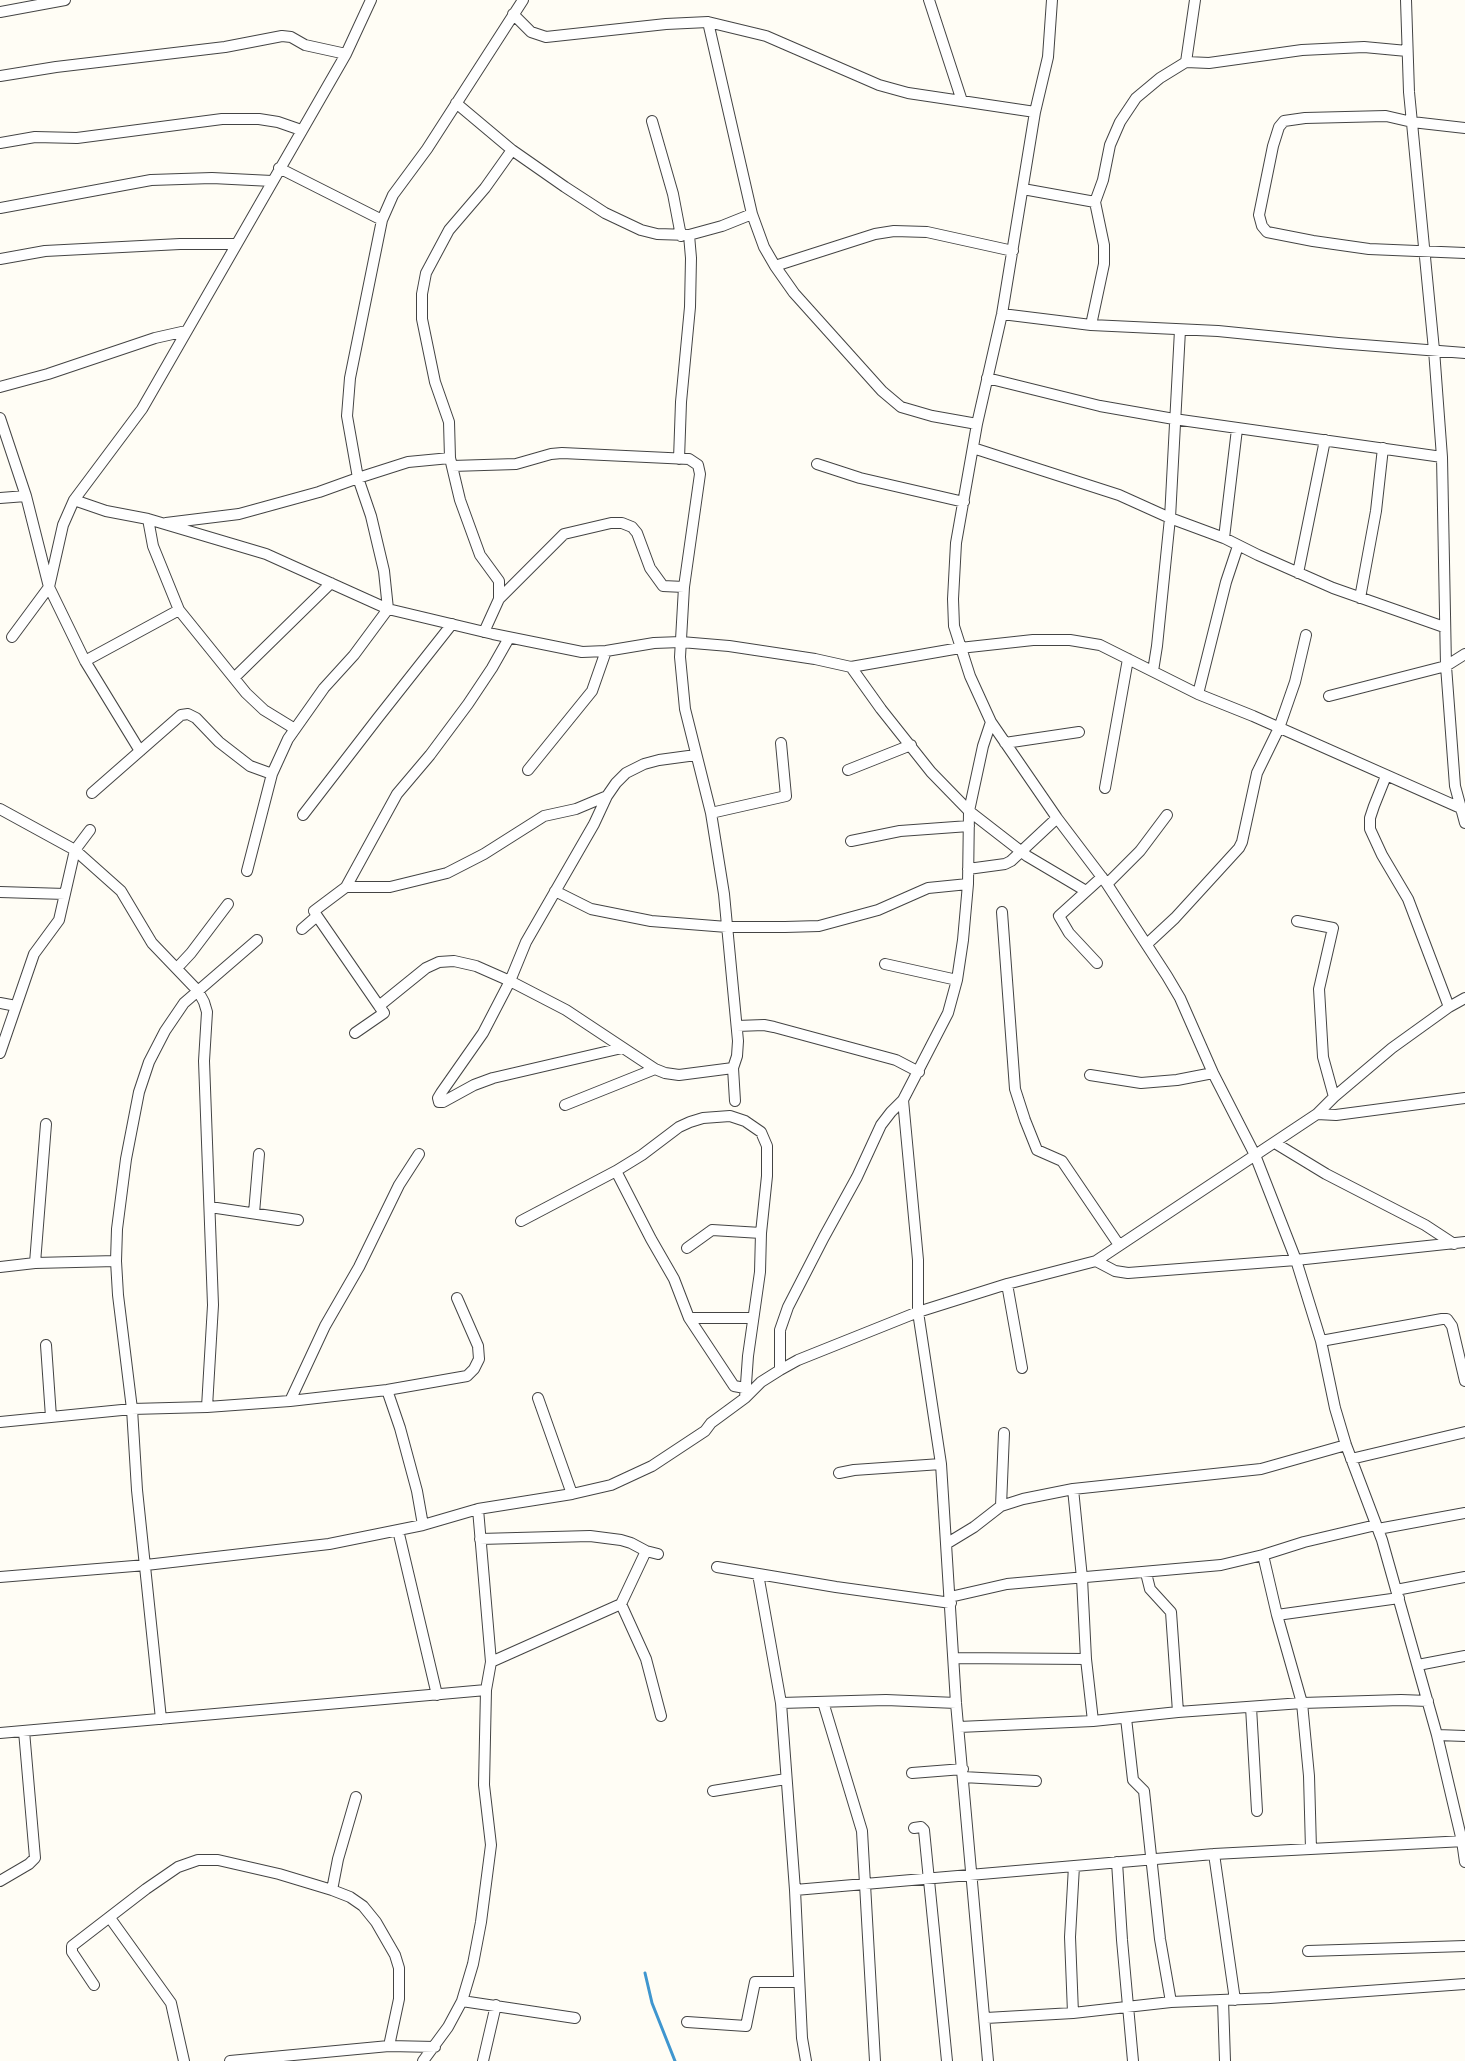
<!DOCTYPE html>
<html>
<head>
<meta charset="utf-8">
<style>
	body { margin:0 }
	canvas { display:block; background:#fffdf5 }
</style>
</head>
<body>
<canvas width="1465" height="2061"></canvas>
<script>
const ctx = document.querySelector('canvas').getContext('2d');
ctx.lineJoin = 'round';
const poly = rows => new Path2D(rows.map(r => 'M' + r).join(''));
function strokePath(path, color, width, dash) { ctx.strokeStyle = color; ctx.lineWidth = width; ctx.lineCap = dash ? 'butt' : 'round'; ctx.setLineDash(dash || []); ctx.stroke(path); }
strokePath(poly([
	[645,1973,652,2003,675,2061]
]), '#3f96cf', 3);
const minor = poly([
	[929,0,962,101],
	[1052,0,1048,57,1035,112,1002,314,977,424,956,543,953,599,954,626,970,676,991,722,1057,818,1107,884,1167,976,1180,998,1213,1073,1255,1155,1296,1260,1321,1341,1335,1408,1346,1445,1382,1540,1437,1735,1462,1841,1465,1862],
	[1406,0,1409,92,1434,350,1442,457,1446,666,1455,786,1465,823],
	[0,12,65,0],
	[513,14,531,32,546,37,666,24,708,22,766,36,879,85,908,93,1035,112],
	[708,22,752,214,764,247,775,266,794,293,882,391,901,407,932,416,977,424],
	[1186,62,1209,63,1302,50,1364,47,1407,51],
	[0,76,56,67,225,47,282,36,291,37,305,45,346,54],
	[456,103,512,150,565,187,605,213,641,230,657,234,689,235,722,226,752,214],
	[652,121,673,194,681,236],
	[1465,128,1412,122,1386,116,1305,118,1284,121,1279,127,1273,146,1259,215,1262,226,1267,232,1313,241,1369,249,1465,253],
	[0,143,35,137,77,138,222,119,259,119,278,122,301,130],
	[279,168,382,220],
	[1023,189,1095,202],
	[0,208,151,180,212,178,272,181],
	[0,259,45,251,180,244,236,244],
	[775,266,875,234,894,231,927,232,1013,251],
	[1002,314,1091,325,1218,331,1338,343,1465,353],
	[1091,325,1104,264,1104,245,1095,202,1103,180,1110,145,1120,122,1136,98,1160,78,1186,62,1195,0],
	[987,378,1100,406,1174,419,1442,457],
	[0,387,48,374,155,338,186,331],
	[0,418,26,496,49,587,85,661,140,751],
	[973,448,1119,495,1170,518,1224,538,1258,555,1333,588,1444,627],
	[679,459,681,402,690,307,691,258,689,235],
	[817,464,860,478,964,502],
	[452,466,516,464,551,454,562,453,689,459,698,465,700,474,684,587,680,657,685,709,711,813,724,894,738,1041,737,1056,733,1068,735,1101],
	[0,498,26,496],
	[74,500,106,511,148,519,266,554,388,609,493,634,582,652,606,651,654,643,681,642,729,646,815,659,851,667,960,648,1033,640,1070,640,1100,645,1198,694,1253,716,1465,810],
	[148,519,153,546,179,610,246,693,264,710,295,729],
	[166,523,239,514,319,492,358,478,408,462,450,458],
	[1224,538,1237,429],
	[1298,573,1325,440],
	[1360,598,1376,511,1383,448],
	[499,599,564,534,611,523,622,523,632,527,637,533,650,568,663,586,684,587],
	[484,632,499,599,499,581,480,555,460,500,450,458,449,422,435,382,422,319,422,294,426,273,449,230,485,188,512,150],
	[12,637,49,587,63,525,74,500,142,409,346,54,371,0],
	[85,661,179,610],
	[851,667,881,709,931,772,969,811,1027,856,1086,891],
	[1153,671,1157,646,1170,518,1180,330],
	[234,678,331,583],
	[1198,694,1226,582,1238,546],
	[1329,696,1446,666,1465,654],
	[1005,743,1079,732],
	[528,770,592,691,606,651],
	[848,770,911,745],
	[1386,776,1374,806,1370,818,1370,829,1382,855,1408,899,1449,1007],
	[1105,788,1128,659],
	[92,793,181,715,188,714,196,718,219,742,250,766,272,774],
	[0,809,75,850,121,891,152,943,198,991,204,1002,207,1012,204,1061,213,1305,207,1407],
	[711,813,786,796,781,743],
	[303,815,377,719,452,624],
	[851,841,900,831,969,826],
	[968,869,1005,864,1011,861,1057,818],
	[247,871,272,774,288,739,324,688,354,655,388,609,384,571,371,516,358,478,347,416,350,378,382,220,393,195,427,149,523,0],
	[1107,884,1140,851,1167,815],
	[346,887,390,887,447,873,484,854,544,816,576,809,607,796],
	[555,891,591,909,651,921,727,927,785,927,819,926,878,910,928,888,968,884],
	[0,892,65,894],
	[1002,912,1015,1089,1025,1120,1037,1150,1062,1161,1119,1245],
	[317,916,379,1006,426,968,439,962,454,961,476,966,510,981,566,1010,655,1069,665,1073,679,1075,733,1068],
	[1297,921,1333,928,1319,989,1323,1057,1334,1097],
	[302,929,317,916,314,911,346,887,397,794,430,755,468,704,492,668,509,638],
	[1147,944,1175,918,1239,848,1242,842,1257,773,1279,728,1295,682,1306,635],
	[1097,963,1069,933,1059,916,1102,877],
	[885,964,957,980],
	[177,968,191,953,228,904],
	[0,1003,16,1006],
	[737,1026,764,1025,774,1027,896,1060,919,1072],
	[355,1033,384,1013,379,1006],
	[622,1048,493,1078,474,1085,443,1102,439,1102,438,1098,441,1093,483,1033,510,981,526,942,594,824,607,796,616,783,626,773,644,764,659,760,696,755],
	[0,1053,34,954,59,920,75,850,90,830],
	[1090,1075,1141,1083,1177,1080,1213,1073],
	[903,1100,918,1260,918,1312,941,1464,956,1703,988,2061],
	[565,1105,655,1069],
	[1317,1114,1336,1115,1465,1098],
	[1275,1143,1326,1174,1425,1225,1454,1244],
	[616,1171,651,1239,674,1279,689,1318,734,1386,745,1388],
	[210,1207,298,1220],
	[254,1213,259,1154],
	[521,1221,616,1171,642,1155,679,1127,690,1122,703,1118,730,1116,745,1121,761,1132,767,1146,767,1176,761,1233,760,1272,748,1356,745,1398],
	[687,1248,712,1230,761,1233],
	[1096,1261,1317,1114,1334,1097,1392,1048,1449,1007,1465,998],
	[35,1263,46,1124],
	[0,1267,35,1263,116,1261],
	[1007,1284,1022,1368],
	[689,1318,753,1318],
	[1321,1341,1442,1319,1447,1319,1452,1326,1465,1381],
	[46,1345,51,1417],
	[780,1370,780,1330,788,1307,824,1237,857,1177,881,1125,891,1112,903,1100,948,1013,957,980,963,940,968,884,969,811,983,746,991,722],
	[387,1390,400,1428,417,1491,423,1525],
	[538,1398,572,1494],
	[290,1401,325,1326,359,1267,399,1185,419,1154],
	[0,1422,132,1409,207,1407,290,1401,387,1390,467,1376,474,1369,479,1359,478,1346,457,1298],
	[1351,1459,1465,1432],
	[839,1473,854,1470,941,1464],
	[1073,1489,1082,1578,1086,1659,1093,1721],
	[1001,1506,1004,1433],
	[1378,1529,1465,1513],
	[398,1530,437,1695],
	[480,1539,590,1536,621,1540,631,1543,646,1551,658,1554],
	[946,1544,974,1527,1001,1506,1023,1499,1073,1489,1261,1469,1346,1445],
	[1263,1555,1277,1615,1302,1703,1309,1776,1311,1849],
	[717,1567,836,1587,951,1603],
	[1146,1573,1150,1589,1171,1612,1178,1712],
	[758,1574,781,1703,795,1890,802,2038,806,2061],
	[0,1577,146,1565,329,1544,423,1525,478,1509,572,1494,611,1485,652,1466,705,1431,711,1423,745,1398,761,1382,780,1370,798,1360,918,1312,1007,1284,1096,1261,1115,1271,1128,1273,1296,1260,1465,1242],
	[1396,1590,1465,1577],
	[950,1597,1007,1584,1221,1565,1263,1555,1304,1542,1376,1525],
	[621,1604,646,1659,661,1716],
	[1277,1615,1399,1598],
	[954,1658,1086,1659],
	[491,1662,621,1604,646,1551],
	[1418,1665,1465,1656],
	[823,1702,862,1831,875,2061],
	[781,1703,886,1700,956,1703],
	[1251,1707,1257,1811],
	[1126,1718,1133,1780,1144,1791,1160,1939,1171,2002],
	[161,1719,137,1490,132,1409,118,1295,116,1261,117,1229,126,1159,139,1092,149,1062,165,1031,184,1003,257,940],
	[959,1727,1093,1721,1178,1712,1302,1703,1401,1700,1428,1701],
	[0,1733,486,1690],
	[1437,1735,1465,1736],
	[912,1773,963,1769],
	[963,1777,1036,1781],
	[713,1791,786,1779],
	[914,1828,921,1827,924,1830,947,2061],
	[1214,1854,1235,2000],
	[1117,1862,1122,1940,1133,2061],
	[0,1881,29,1864,35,1858,24,1731],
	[332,1890,338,1859,356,1797],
	[795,1890,1214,1854,1465,1841],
	[110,1918,171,2003,184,2061],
	[1308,1951,1465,1946],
	[94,1985,72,1952,72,1946,146,1889,178,1867,198,1860,218,1860,279,1874,332,1890,350,1897,363,1906,376,1922,395,1955,399,1968,399,1999,389,2046],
	[1223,2000,1225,2061],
	[462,2001,575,2018],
	[1073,2013,1070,1937,1074,1866],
	[986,2018,1073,2013,1171,2002,1270,1998,1465,1984],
	[687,2022,746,2026,755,1982,799,1982],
	[230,2061,389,2046,435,2047],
	[423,2061,448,2027,462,2001,473,1964,481,1922,491,1845,484,1785,486,1690,491,1662,478,1509],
	[483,2061,496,2005]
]);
strokePath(minor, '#444', 12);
strokePath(minor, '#fff', 10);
</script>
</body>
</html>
